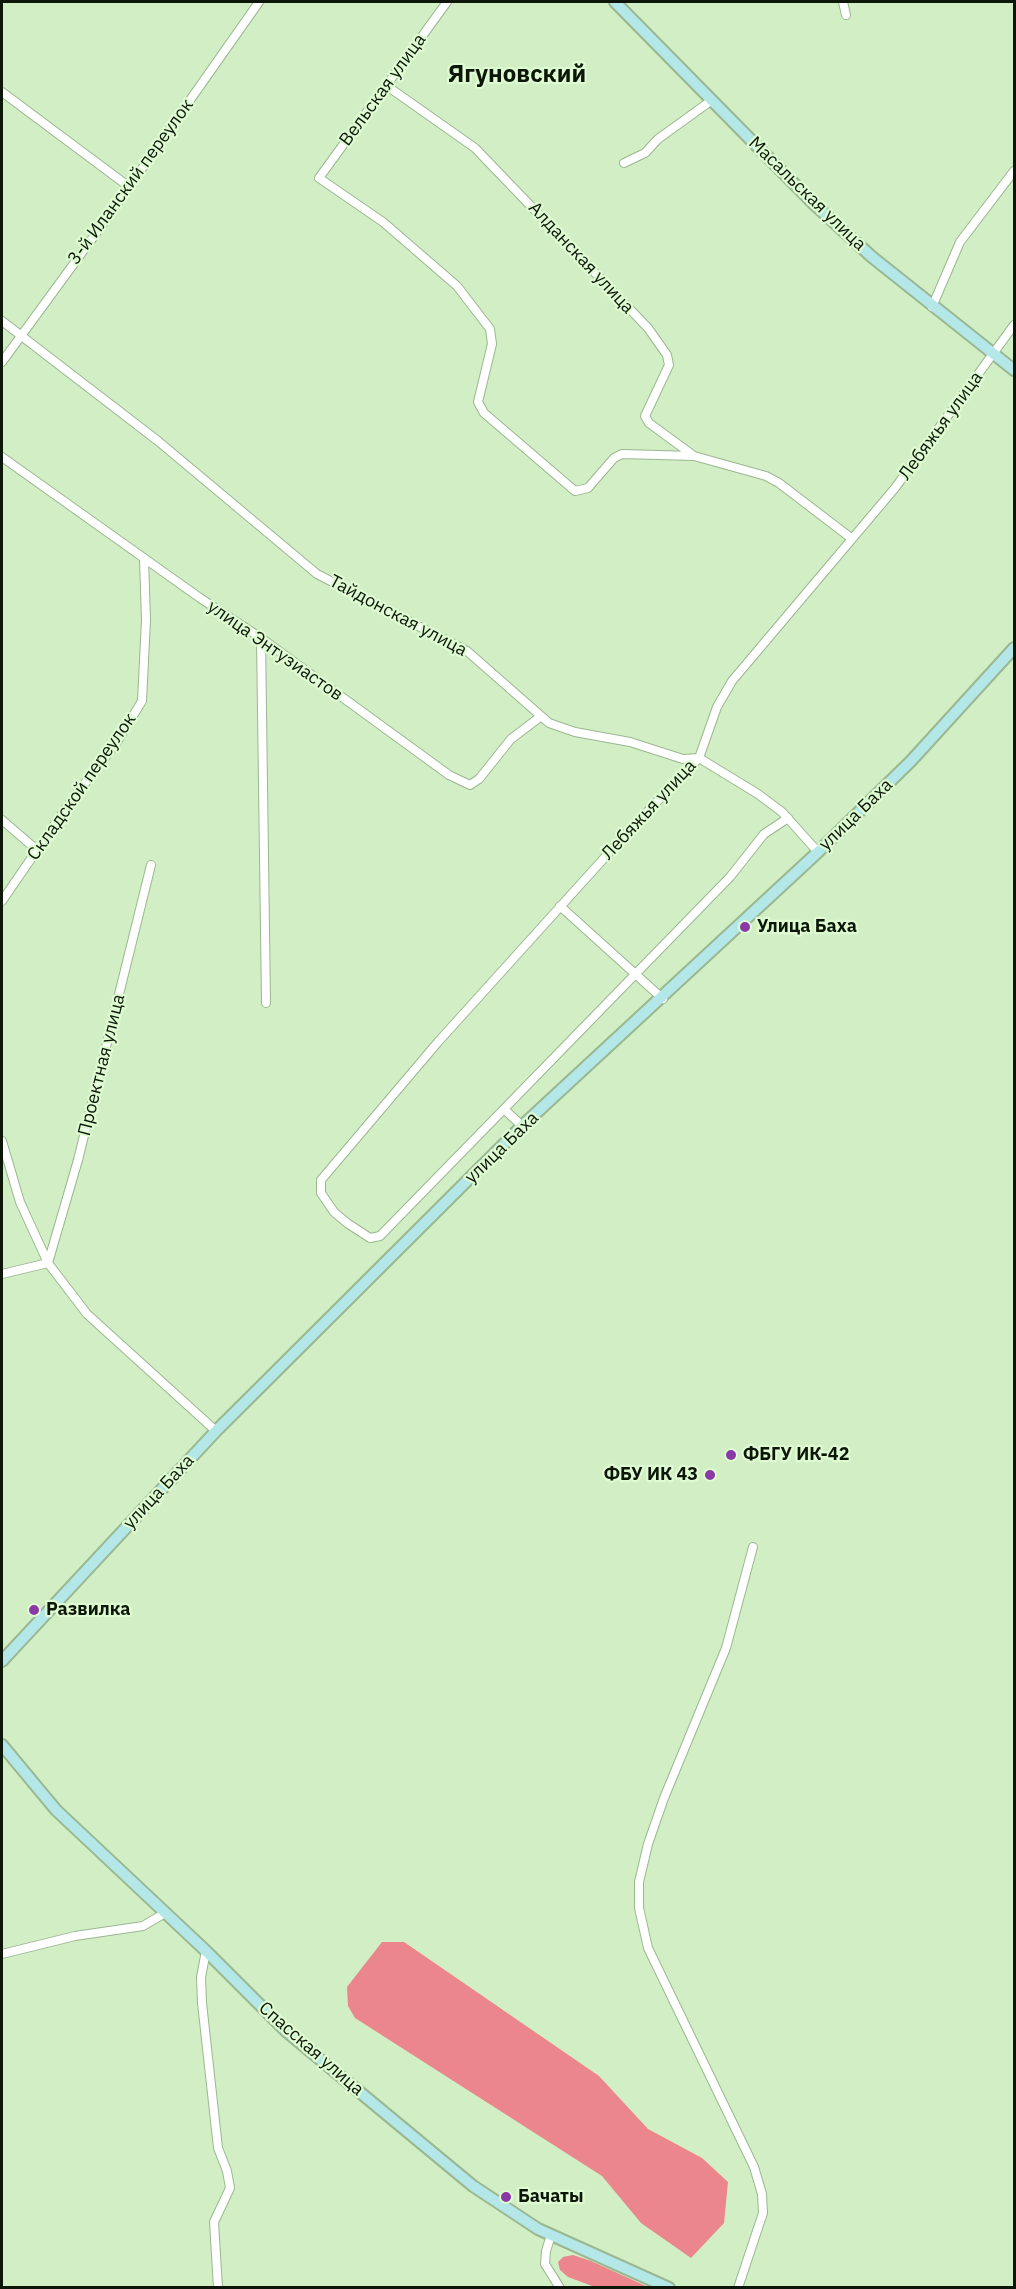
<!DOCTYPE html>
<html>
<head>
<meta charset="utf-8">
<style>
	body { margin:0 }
	#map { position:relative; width:1016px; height:2289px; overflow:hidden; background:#d1eec5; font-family:"IBM Plex Sans",sans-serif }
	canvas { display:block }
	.frame { position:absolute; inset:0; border:3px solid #0d1709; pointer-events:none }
</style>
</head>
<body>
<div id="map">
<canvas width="1016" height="2289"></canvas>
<div class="frame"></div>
</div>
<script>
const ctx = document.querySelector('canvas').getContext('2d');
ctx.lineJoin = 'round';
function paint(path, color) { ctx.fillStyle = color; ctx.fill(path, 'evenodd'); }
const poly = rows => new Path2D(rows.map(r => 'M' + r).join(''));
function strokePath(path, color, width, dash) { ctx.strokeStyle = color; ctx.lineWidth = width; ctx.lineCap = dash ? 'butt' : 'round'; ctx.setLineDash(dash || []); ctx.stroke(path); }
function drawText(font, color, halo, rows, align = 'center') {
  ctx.font = font + ' "IBM Plex Sans",sans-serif'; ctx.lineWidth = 4.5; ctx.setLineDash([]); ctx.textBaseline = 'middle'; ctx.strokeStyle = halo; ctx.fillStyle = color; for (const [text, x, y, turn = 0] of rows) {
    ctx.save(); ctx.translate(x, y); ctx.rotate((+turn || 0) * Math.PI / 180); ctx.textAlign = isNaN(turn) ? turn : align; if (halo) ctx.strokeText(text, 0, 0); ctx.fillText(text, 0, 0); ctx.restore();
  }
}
paint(poly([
	[382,1942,404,1942,599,2076,648,2129,702,2158,728,2182,724,2223,691,2258,641,2223,602,2176,355,2018,348,2006,347,1987],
	[573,2255,591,2261,648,2287,595,2287,568,2277,560,2270,558,2262,563,2257]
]), '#ea868c');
const street = poly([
	[447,2,319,178,383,222,457,286,490,329,492,344,478,402,484,413,575,491,588,488,614,458,622,454,694,456,766,476,779,483,851,538],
	[843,2,846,15],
	[387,86,475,148,648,328,667,355,669,365,645,416,649,423,694,456],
	[2,92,128,186],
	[624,163,645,153,658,139,712,100],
	[932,307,960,242,1014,171],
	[2,321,158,441,317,574,467,651,549,723,575,732,630,742,683,759,699,758,758,794,782,812,818,852],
	[2,362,105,221,259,2],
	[2,457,200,598,261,638,449,775,470,785,479,779,511,739,540,717],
	[261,638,266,1003],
	[2,820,37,850],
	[2,901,68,805,117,742,142,701,146,620,144,559],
	[560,906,663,999],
	[504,1109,730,877,764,834,788,818],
	[522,1126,504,1109,380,1236,370,1238,347,1223,334,1212,321,1193,321,1180,438,1042,625,835,699,758,717,707,732,681,895,488,1014,325],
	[2,1141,20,1202,48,1263,87,1314,216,1431],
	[2,1274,48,1263,78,1160,151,865],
	[206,1951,201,1977,202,2003,218,2148,227,2171,230,2188,214,2222,218,2288],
	[2,1954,75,1936,143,1926,165,1913],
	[551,2235,546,2251,545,2264,560,2288],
	[738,2288,763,2213,762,2194,754,2167,648,1948,639,1908,639,1882,648,1844,664,1798,726,1648,753,1547]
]);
const secondary = poly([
	[615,2,814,204,872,257,1014,370],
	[2,1661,216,1431,522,1126,818,852,911,761,1014,648],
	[2,1745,56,1810,206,1951,286,2031,473,2186,538,2229,669,2288]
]);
strokePath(street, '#9bb790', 10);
strokePath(secondary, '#9bb790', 14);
strokePath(street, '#fff', 8);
strokePath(secondary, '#b3e7e8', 10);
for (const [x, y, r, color] of [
	[745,927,6,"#8b39a7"],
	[731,1455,6,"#8b39a7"],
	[710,1475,6,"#8b39a7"],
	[34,1610,6,"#8b39a7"],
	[506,2197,6,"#8b39a7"]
]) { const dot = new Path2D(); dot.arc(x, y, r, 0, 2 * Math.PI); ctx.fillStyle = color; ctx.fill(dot); strokePath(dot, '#defbd2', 2); }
drawText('18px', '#0d1709', '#defbd2', [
	["Вельская улица",383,90,-54],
	["3-й Иланский переулок",131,182,-54],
	["Масальская улица",807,194,44],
	["Алданская улица",581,258,47],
	["Лебяжья улица",941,426,-54],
	["Тайдонская улица",398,616,28],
	["улица Энтузиастов",275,651,35],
	["Складской переулок",82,787,-55],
	["Лебяжья улица",649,810,-47],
	["улица Баха",856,815,-44],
	["Проектная улица",102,1065,-76],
	["улица Баха",502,1148,-44],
	["улица Баха",159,1492,-47],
	["Спасская улица",311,2049,41]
]);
drawText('bold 18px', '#0d1709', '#defbd2', [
	["Улица Баха",757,927],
	["ФБГУ ИК-42",743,1455],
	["ФБУ ИК 43",698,1475,"right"],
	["Развилка",46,1610],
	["Бачаты",518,2197]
], 'left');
drawText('bold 24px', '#0d1709', '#defbd2', [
	["Ягуновский",517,75]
]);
</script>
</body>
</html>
